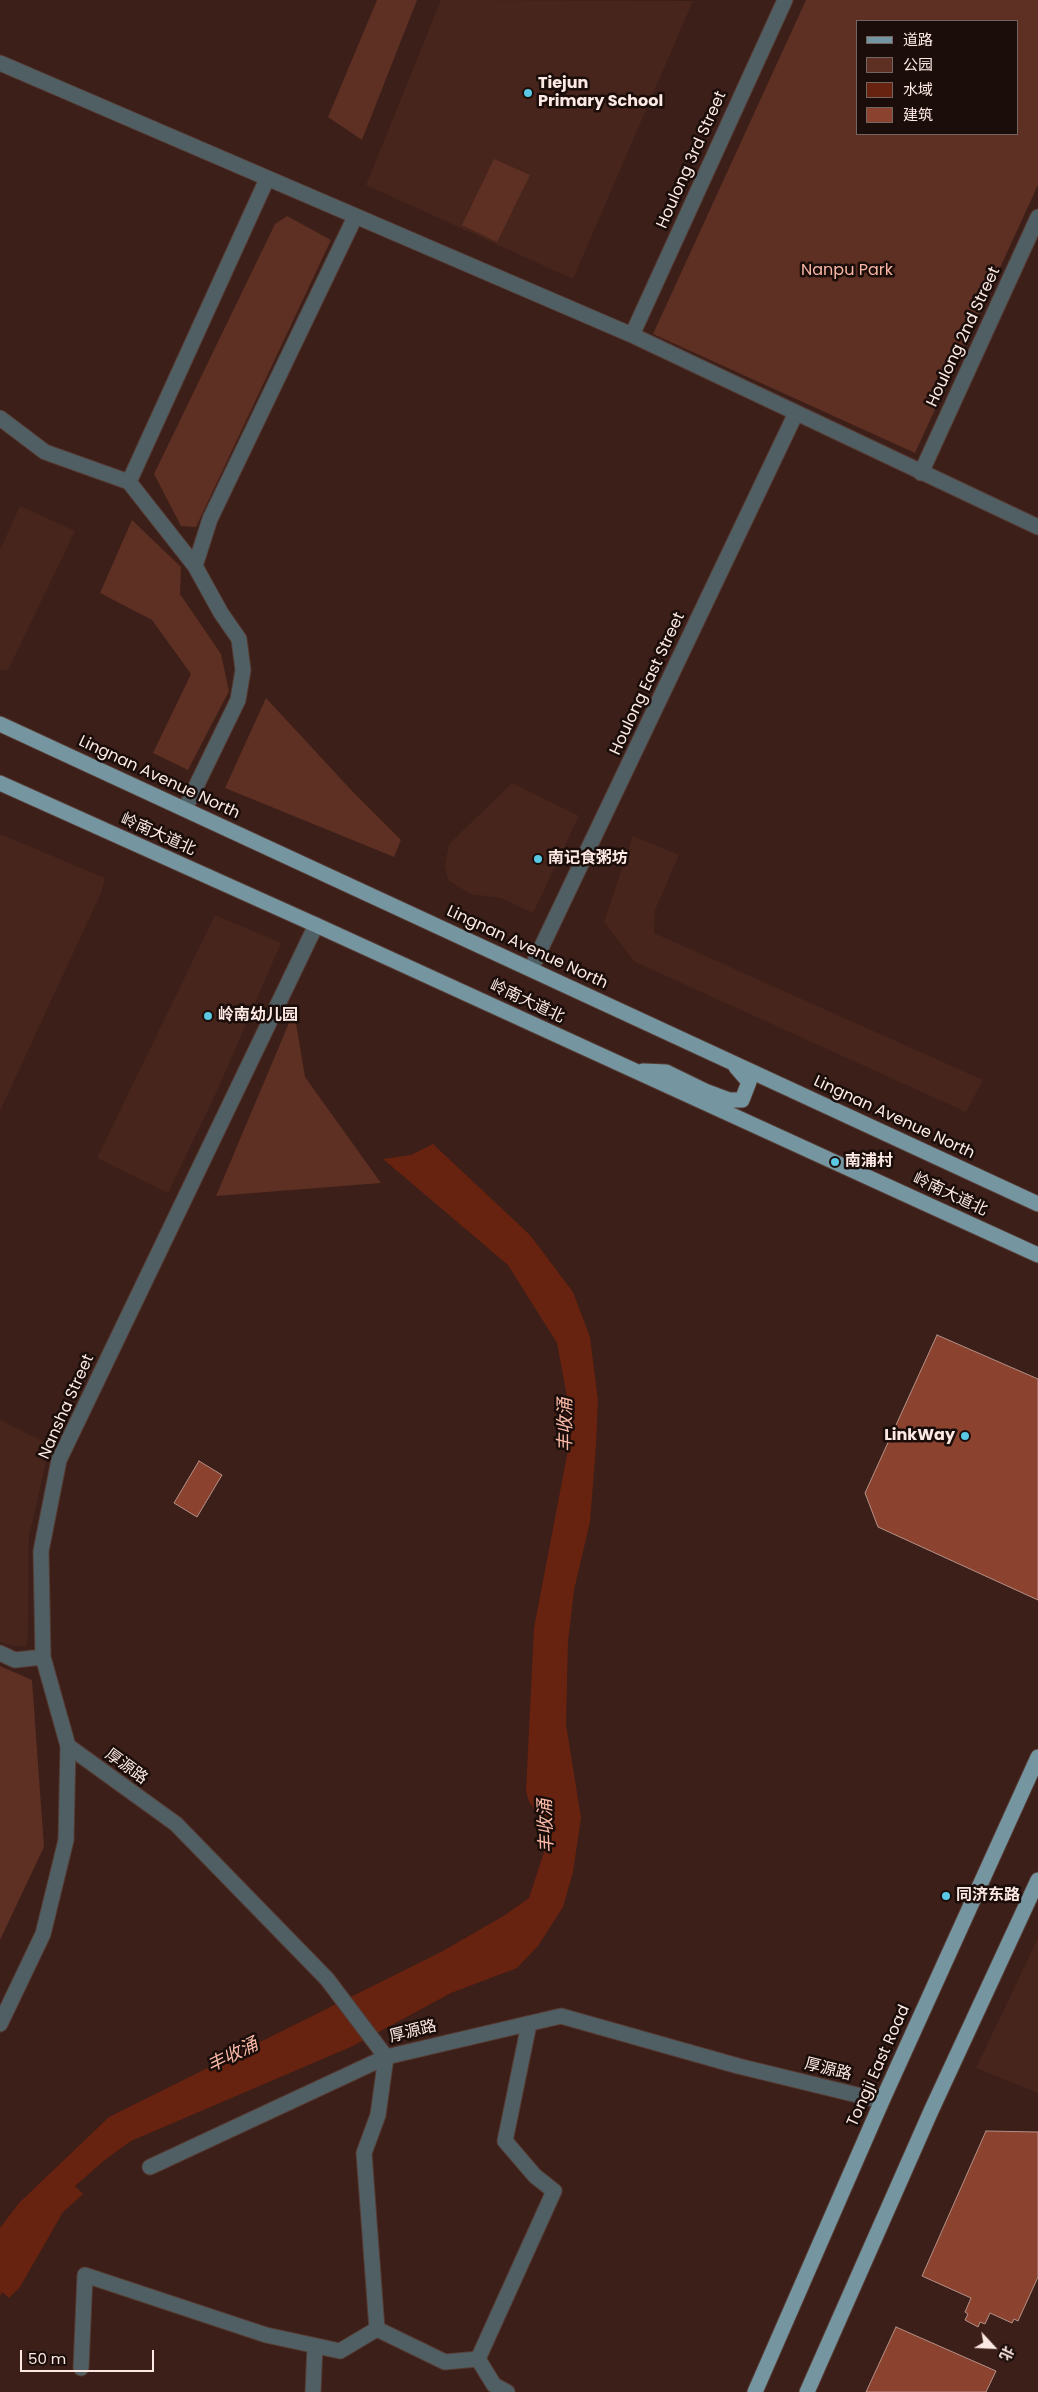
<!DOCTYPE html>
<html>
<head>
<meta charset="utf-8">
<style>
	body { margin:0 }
	#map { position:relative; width:1038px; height:2392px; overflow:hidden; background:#3b1f18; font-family:Poppins,"Noto Sans SC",sans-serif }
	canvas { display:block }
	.legend { position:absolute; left:856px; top:20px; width:162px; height:115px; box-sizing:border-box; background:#1a0d0a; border:1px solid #756561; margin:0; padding:6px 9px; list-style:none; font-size:15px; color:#fde9e3 }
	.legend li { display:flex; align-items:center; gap:10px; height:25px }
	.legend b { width:25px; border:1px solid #756561 }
	.north { position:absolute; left:968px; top:2322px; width:50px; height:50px; -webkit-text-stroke:4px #1a0d0a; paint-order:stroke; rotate:115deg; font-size:14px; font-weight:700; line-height:20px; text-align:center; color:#fde9e3 }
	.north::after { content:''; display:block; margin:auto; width:18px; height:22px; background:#fde9e3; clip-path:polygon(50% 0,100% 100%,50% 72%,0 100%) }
	.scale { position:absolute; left:20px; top:2350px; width:134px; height:22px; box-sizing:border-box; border:2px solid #fde9e3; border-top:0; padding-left:6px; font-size:15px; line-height:18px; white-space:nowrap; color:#fde9e3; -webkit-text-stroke:4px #1a0d0a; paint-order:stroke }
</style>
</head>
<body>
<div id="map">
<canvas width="1038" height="2392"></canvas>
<ul class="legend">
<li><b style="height:6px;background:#7596a0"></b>道路</li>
<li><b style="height:14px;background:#5e2f23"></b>公园</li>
<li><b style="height:14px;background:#672210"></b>水域</li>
<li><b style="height:14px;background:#8b4330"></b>建筑</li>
</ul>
<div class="north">北</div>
<div class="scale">50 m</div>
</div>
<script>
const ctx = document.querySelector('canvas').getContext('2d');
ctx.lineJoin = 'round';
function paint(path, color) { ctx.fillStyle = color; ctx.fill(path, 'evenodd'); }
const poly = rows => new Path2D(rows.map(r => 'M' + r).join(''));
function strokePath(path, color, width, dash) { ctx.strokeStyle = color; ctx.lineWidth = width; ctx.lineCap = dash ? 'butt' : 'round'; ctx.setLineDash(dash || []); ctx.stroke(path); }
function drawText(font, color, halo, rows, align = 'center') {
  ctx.font = font + ' Poppins,"Noto Sans SC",sans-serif'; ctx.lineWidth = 5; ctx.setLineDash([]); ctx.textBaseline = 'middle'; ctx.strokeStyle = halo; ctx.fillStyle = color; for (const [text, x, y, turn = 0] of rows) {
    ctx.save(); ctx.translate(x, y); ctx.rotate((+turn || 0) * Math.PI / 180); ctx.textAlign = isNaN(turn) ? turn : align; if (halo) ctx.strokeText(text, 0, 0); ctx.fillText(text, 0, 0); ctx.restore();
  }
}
paint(poly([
	[441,0,693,1,573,279,366,185],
	[20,506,75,531,8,670,0,670,0,550],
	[512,783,579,816,533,913,501,898,470,894,448,880,445,866,449,844],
	[0,834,105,878,101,893,0,1111],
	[633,836,679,855,655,910,654,933,983,1080,966,1112,635,962,604,922],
	[215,915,281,943,218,1089,168,1193,97,1158],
	[0,1420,50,1445,29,1536,28,1633,26,1646,11,1646,0,1642],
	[1038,1938,1038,2093,976,2068]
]), '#48251c');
paint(poly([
	[377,0,417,0,362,140,328,117],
	[806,0,1038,0,1038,185,915,453,653,334],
	[857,21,1017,21,1017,134,857,134],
	[494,159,530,175,497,242,462,225],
	[287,216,331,240,196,527,181,526,154,474,275,224],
	[132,520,181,567,180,594,221,654,229,691,188,770,153,753,191,674,152,620,100,593],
	[266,698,353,792,401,840,394,857,225,788],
	[294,1011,305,1077,381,1183,216,1196],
	[0,1666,32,1680,44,1847,0,1940]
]), '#5e2f23');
paint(poly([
	[433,1144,530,1235,573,1292,590,1337,598,1400,596,1446,590,1522,574,1590,568,1642,566,1724,581,1818,573,1872,563,1907,538,1946,517,1968,451,1993,353,2046,131,2141,106,2159,75,2186,83,2194,63,2212,20,2287,9,2298,2,2292,0,2296,0,2228,19,2203,109,2117,441,1952,505,1915,529,1898,546,1846,545,1823,529,1802,526,1791,534,1628,568,1450,567,1397,557,1343,508,1265,383,1159,411,1155]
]), '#672210');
const building = poly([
	[937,1335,1038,1379,1038,1600,878,1527,865,1493,937,1335],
	[199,1461,222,1475,197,1517,174,1503,199,1461],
	[986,2131,1038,2132,1038,2277,1018,2321,1014,2319,1012,2323,990,2313,985,2324,980,2322,978,2327,965,2320,968,2314,965,2312,971,2298,922,2276,986,2131],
	[896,2327,996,2371,986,2392,866,2392,896,2327]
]);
paint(building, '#8b4330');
strokePath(building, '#b59188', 1);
const minor = poly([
	[0,63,632,335,1038,527],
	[632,335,785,0],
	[0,418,45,452,129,482,195,566,221,613,239,639,243,670,238,700,185,809],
	[921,473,1038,217],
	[129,482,267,179],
	[195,566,210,519,355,217],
	[531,969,796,413],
	[0,1653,15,1660,43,1657],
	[68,1746,176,1824,327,1979,386,2057],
	[0,2024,43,1934,66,1840,68,1746,43,1657,41,1551,59,1460,316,925],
	[386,2057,378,2115,364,2153,377,2329,445,2362,478,2359],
	[150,2167,386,2057,561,2016,738,2066,882,2101],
	[81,2368,85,2275,266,2335,340,2351,377,2329],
	[313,2392,315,2346],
	[507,2392,494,2385,478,2359,554,2191,535,2176,505,2141,529,2024]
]);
const major = poly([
	[0,724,1038,1204],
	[0,783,316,925,1038,1255],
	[643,1071,666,1072,705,1091,729,1100,742,1100,749,1082,736,1067],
	[755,2392,882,2101,1038,1757],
	[807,2392,931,2111,1038,1880]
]);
strokePath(minor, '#563b34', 17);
strokePath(major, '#563b34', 17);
strokePath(minor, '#505f64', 15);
strokePath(major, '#7596a0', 15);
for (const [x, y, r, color] of [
	[528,93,5,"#5ac8e5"],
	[538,859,5,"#5ac8e5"],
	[208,1016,5,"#5ac8e5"],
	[835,1162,5,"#5ac8e5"],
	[965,1436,5,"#5ac8e5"],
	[946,1896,5,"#5ac8e5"]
]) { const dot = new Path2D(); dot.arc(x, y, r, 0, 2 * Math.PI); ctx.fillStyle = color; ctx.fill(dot); strokePath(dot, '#1a0d0a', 2); }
drawText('bold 16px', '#fde9e3', '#1a0d0a', [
	["Tiejun",538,84],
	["Primary School",538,102],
	["南记食粥坊",548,859],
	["岭南幼儿园",218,1016],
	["南浦村",845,1162],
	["LinkWay",955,1436,"right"],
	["同济东路",956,1896]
], 'left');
drawText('16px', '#fde9e3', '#1a0d0a', [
	["Houlong 3rd Street",692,160,-66],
	["Houlong 2nd Street",964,337,-65],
	["Houlong East Street",648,684,-65],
	["Lingnan Avenue North",159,778,25],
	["岭南大道北",158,835,24],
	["Lingnan Avenue North",527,948,25],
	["岭南大道北",527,1002,25],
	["Lingnan Avenue North",894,1118,25],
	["岭南大道北",950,1195,25],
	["Nansha Street",67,1407,-66],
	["厚源路",126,1767,36],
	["厚源路",413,2032,-14],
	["Tongji East Road",879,2066,-66],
	["厚源路",828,2070,14]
]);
drawText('16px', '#f8b6a5', '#1a0d0a', [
	["Nanpu Park",847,271]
]);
drawText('italic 18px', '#fab9a7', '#1a0d0a', [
	["丰收涌",566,1425,-90],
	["丰收涌",547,1826,-92],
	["丰收涌",233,2056,-26]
]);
</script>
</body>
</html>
